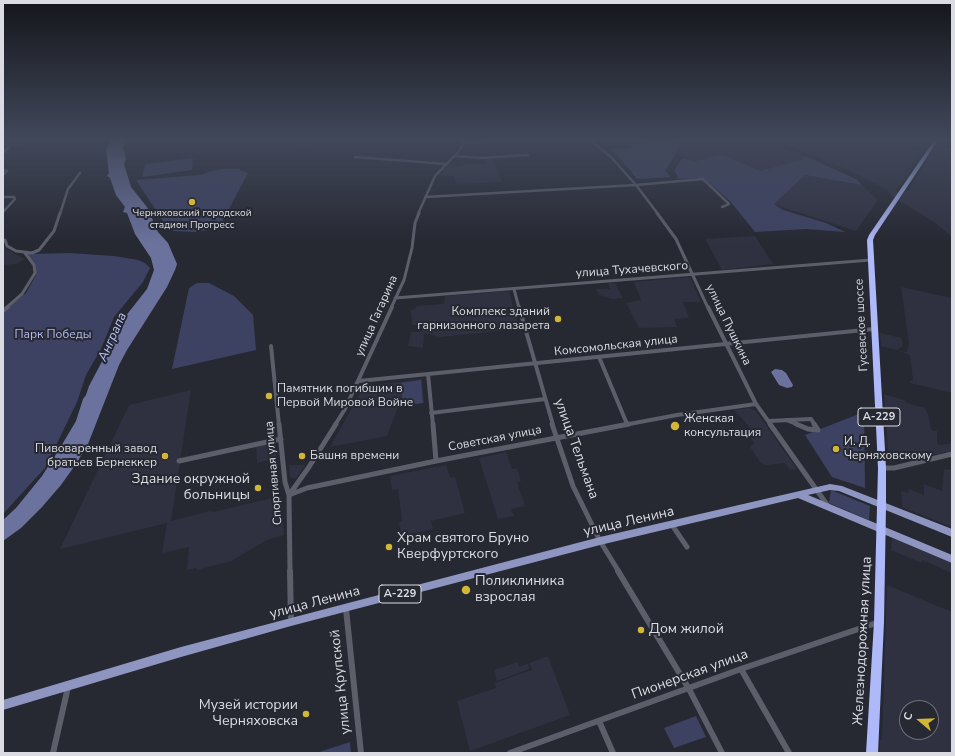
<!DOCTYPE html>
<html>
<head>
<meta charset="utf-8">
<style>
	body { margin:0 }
	#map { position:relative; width:955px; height:756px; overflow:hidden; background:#262832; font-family:"Nunito Sans",sans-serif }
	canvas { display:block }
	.frame { position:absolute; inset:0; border:4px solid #dbdce3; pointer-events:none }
	.north { position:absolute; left:899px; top:700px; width:40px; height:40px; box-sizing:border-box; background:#262832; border:1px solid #6e7079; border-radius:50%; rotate:289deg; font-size:11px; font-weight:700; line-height:16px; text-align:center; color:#dbdce3 }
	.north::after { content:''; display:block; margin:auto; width:14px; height:18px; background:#d2b736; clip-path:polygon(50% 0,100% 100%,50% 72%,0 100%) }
</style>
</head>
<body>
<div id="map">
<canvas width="955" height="756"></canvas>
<div class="frame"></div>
<div class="north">С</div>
</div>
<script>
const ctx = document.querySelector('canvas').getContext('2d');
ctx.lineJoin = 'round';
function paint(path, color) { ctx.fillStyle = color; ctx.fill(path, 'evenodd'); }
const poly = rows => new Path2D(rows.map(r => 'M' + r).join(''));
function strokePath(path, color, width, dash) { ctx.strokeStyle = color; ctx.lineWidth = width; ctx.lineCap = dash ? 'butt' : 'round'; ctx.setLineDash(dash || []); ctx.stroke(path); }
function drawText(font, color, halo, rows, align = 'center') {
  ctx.font = font + ' "Nunito Sans",sans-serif'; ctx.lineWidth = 4; ctx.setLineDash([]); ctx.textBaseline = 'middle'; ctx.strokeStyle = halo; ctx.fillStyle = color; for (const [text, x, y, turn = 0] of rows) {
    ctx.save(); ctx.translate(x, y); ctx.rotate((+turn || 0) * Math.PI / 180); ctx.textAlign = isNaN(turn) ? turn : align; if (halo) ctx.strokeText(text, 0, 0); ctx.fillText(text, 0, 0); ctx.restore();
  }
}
paint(poly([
	[10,139,66,139,65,141,3,148],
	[291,139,332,139,325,142,318,142,303,148,282,143],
	[680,139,760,139,797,152,805,156,802,157,805,159,760,171,721,154,696,161,676,154],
	[773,139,795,139,819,148,839,144,841,139,881,139,922,150,911,168,907,168,911,170,896,191,899,193,895,198,891,196,888,190,848,170],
	[936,146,952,149,952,237,933,221,898,200,906,190,908,191],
	[485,159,493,159,502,182,456,184,457,182,454,179,454,177,439,175,449,165,459,167,466,164,485,164],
	[805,175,862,185,878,200,856,231,773,204],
	[755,236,773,264,722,270,705,239],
	[3,246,17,255,25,259,16,264,3,265],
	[690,277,701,302,683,302,689,318,674,319,677,327,639,328,626,303,641,300,634,282],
	[608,283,615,283,623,298,612,299,599,295,596,289,610,289],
	[901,287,952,298,952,393,910,383,910,381,913,381,910,355,900,351,907,352,909,344],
	[509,291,513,307,507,307,509,313,515,313,520,329,440,337,424,333,423,348,408,346,411,332,421,332,420,325,412,325,411,310,415,309,416,306,444,304,445,296],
	[880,333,902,338,903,346,897,350,881,346],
	[422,379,424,403,398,407,387,436,330,447,364,386],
	[191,390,171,521,210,511,213,512,281,496,284,535,267,540,231,561,197,570,196,568,187,570,189,547,162,553,167,523,60,549,129,405],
	[884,394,904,400,907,403,925,408,929,417,931,430,937,431,937,444,940,445,952,443,952,458,946,452,938,454,889,462],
	[750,408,756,411,797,469,790,470,785,463,766,465,761,463,750,447,751,445,755,444,748,434,754,432,734,410],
	[275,443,277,458,257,463,256,447],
	[506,452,512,469,517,468,521,481,517,482,525,506,511,509,514,516,498,519,479,458],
	[289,465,305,465,297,477,293,479,290,477],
	[446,465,450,478,455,477,465,513,431,521,433,529,402,536,399,522,402,521,398,489,392,490,390,476],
	[944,469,952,470,952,527,902,507,901,491,908,493,909,489,924,495,924,484,942,491],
	[892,538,952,562,952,573,922,560,922,563,891,550],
	[887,585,952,612,952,753,879,753,880,739,882,740],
	[907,708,931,708,931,732,907,732],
	[548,656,570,715,470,751,457,701,496,688,495,683,532,670,529,663,528,664,529,669,497,681,494,670,518,662,519,667]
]), '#2f3141');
paint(poly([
	[638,139,680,139,676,154,665,171,671,177,637,179,617,155,610,149,631,148,628,145,643,144],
	[721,154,760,171,804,159,801,157,805,156,856,179,862,185,805,175,774,204,783,210,826,223,845,232,806,229,755,232,730,201,704,178,677,179,678,176,674,171,682,158,696,161],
	[193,158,192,170,142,177,145,164],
	[223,169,238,169,248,173,221,224,208,230,194,232,174,231,167,227,136,180,200,175,212,171],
	[70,253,114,256,138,260,145,263,150,268,143,282,114,317,101,349,86,375,77,402,45,468,3,514,3,312,26,293,36,275,35,264,27,254],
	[197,283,209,283,234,296,253,315,256,350,172,369,189,288],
	[421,380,423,403,403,405,401,383],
	[864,412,865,488,832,477,805,435],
	[831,490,870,506,869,520,829,503],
	[696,716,706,737,674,748,664,728],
	[350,742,351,753,316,753]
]), '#3d4263');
paint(poly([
	[112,139,127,139,123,147,126,159,124,164,131,187,147,207,158,232,168,243,177,264,175,270,167,287,127,350,119,365,88,444,76,464,61,485,42,507,21,528,3,541,3,520,16,508,42,476,60,448,76,421,83,399,86,395,89,386,107,352,112,339,121,322,147,289,154,270,151,258,135,234,127,213,123,212,125,207,116,195,110,178,107,176,109,173,106,150],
	[775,369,782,370,786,373,793,385,792,387,787,388,779,385,771,372]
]), '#6b729d');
strokePath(poly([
	[589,139,611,157,636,185,658,214],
	[463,143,535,139],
	[3,153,8,148],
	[454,156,481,158,528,155],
	[355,157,447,164],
	[3,170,7,171,3,175],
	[3,197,14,197,15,199,3,212],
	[425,197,636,185,703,179,729,204,722,207],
	[60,214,68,189,80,173],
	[418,214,435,176,460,150,465,139]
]), '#5c5e6a', 2.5);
strokePath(poly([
	[657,213,676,239,708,308],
	[3,240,5,240,7,246,16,251,32,253,39,250,54,231,60,213],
	[514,289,519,308],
	[395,298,871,260],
	[6,308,22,294,35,273,34,265,25,253],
	[391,308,404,280,412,248,415,223,419,213]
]), '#5c5e6a', 3);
strokePath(poly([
	[519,307,553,425],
	[708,307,756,404,771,425],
	[3,311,8,307],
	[271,346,279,425],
	[599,357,627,424],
	[428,374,433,425],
	[359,381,874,329],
	[431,413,545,399],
	[786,420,799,425],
	[768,421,811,419,815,425],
	[335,425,345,409,392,307],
	[624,425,677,415,756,404]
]), '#5c5e6a', 4);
strokePath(poly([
	[279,424,285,482,289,495,290,572],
	[433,424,436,461],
	[552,424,573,486,600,541,619,572],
	[770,424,828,506],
	[796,424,808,429,818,430,814,424],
	[179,461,281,439],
	[882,468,894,468,952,454],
	[289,495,307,488,436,461,629,424],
	[289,495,309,467,336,424],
	[672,525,687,547]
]), '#5c5e6a', 5);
strokePath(poly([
	[290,571,291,622],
	[618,571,689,689,722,753],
	[346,609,361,753],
	[741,669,789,753],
	[599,721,613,753],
	[53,753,68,687],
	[510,753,741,669,879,622]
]), '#5c5e6a', 6);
paint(poly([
	[830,484,842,486,952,529,952,537,839,491,830,490,808,495,952,555,952,563,798,498,600,545,291,626,181,657,3,710,3,700,181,647,291,618,600,537,830,484]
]), '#8d95c0');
paint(poly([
	[935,139,939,139,875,235,873,240,886,468,886,506,884,622,878,753,866,753,874,622,878,468,867,240,869,235,935,139]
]), '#aeb9f9');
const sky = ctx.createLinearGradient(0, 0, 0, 245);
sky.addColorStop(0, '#15161c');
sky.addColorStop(0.57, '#41485a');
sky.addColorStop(1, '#41485a00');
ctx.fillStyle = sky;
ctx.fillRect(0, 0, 955, 245);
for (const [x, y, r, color] of [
	[192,202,4,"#d2b736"],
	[558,319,4,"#d2b736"],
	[269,396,4,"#d2b736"],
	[675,426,5,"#d2b736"],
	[836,449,4,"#d2b736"],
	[165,456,4,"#d2b736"],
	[302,456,4,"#d2b736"],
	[258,488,4,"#d2b736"],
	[389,547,4,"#d2b736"],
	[466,590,5,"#d2b736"],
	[641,630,4,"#d2b736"],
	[306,714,4,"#d2b736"]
]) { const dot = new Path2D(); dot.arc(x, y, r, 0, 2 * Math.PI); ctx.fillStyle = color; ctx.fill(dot); strokePath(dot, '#262832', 1.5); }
drawText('10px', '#dbdce3', '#262832', [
	["Черняховский городской",192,214],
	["стадион Прогресс",192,226]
]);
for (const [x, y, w] of [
	[879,417,42],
	[400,594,42]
]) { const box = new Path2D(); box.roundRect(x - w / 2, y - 9, w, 18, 3); ctx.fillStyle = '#262832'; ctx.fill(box); strokePath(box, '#dbdce3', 1); }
drawText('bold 11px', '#dbdce3', null, [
	["А-229",879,417],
	["А-229",400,594]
]);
drawText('12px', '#dbdce3', '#262832', [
	["улица Тухачевского",632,270,-4],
	["улица Гагарина",377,316,-66],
	["улица Пушкина",728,325,64],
	["Гусевское шоссе",862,325,-93],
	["Комсомольская улица",616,346,-6],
	["Советская улица",495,439,-11],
	["Спортивная улица",274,473,-95]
]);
drawText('12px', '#dbdce3', '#262832', [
	["Комплекс зданий",550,312,"right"],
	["гарнизонного лазарета",550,326,"right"],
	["Памятник погибшим в",277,389],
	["Первой Мировой Войне",277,403],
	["Женская",684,419],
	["консультация",684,433],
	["И. Д.",844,442],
	["Черняховскому",844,456],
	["Пивоваренный завод",157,449,"right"],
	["братьев Бернеккер",157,463,"right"],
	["Башня времени",310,456]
], 'left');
drawText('12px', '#b2bcf3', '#262832', [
	["Парк Победы",53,335]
]);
drawText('italic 13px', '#bbc5fc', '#262832', [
	["Анграпа",113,337,-66]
]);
drawText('14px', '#dbdce3', '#262832', [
	["улица Тельмана",576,449,70],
	["улица Ленина",629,522,-13],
	["улица Ленина",315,603,-15],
	["Железнодорожная улица",863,641,-87],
	["Пионерская улица",690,675,-20],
	["улица Крупской",341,682,-96]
]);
drawText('14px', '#dbdce3', '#262832', [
	["Здание окружной",250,480,"right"],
	["больницы",250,496,"right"],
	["Храм святого Бруно",397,539],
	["Кверфуртского",397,555],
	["Поликлиника",475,582],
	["взрослая",475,598],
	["Дом жилой",649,630],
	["Музей истории",298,706,"right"],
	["Черняховска",298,722,"right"]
], 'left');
</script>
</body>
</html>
